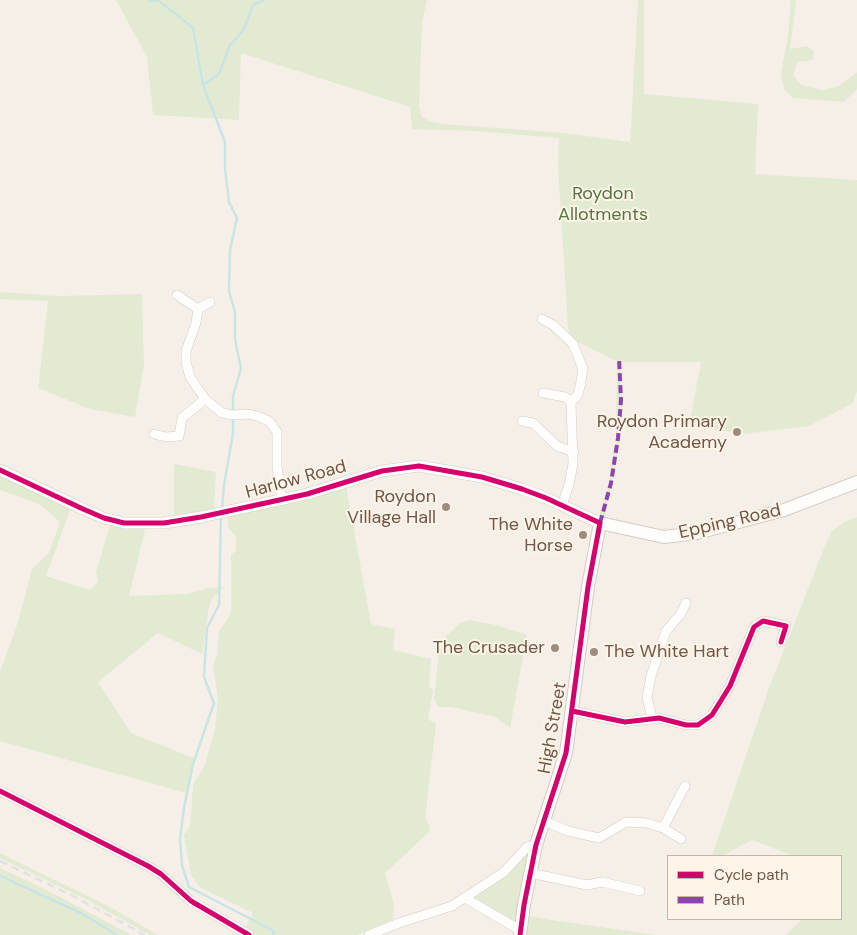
<!DOCTYPE html>
<html>
<head>
<meta charset="utf-8">
<style>
	body { margin:0 }
	#map { position:relative; width:857px; height:935px; overflow:hidden; background:#f5efe7; font-family:"DM Sans",sans-serif }
	canvas { display:block }
	.legend { position:absolute; left:667px; top:855px; width:175px; height:65px; box-sizing:border-box; background:#fef4e7; border:1px solid #c6b5a8; margin:0; padding:6px 9px; list-style:none; font-size:15px; color:#715649 }
	.legend li { display:flex; align-items:center; gap:10px; height:25px }
	.legend b { width:25px; border:1px solid #c6b5a8 }
</style>
</head>
<body>
<div id="map">
<canvas width="857" height="935"></canvas>
<ul class="legend">
<li><b style="height:6px;background:#d6006c"></b>Cycle path</li>
<li><b style="height:6px;background:#8e44ad"></b>Path</li>
</ul>
</div>
<script>
const ctx = document.querySelector('canvas').getContext('2d');
ctx.lineJoin = 'round';
function paint(path, color) { ctx.fillStyle = color; ctx.fill(path, 'evenodd'); }
const poly = rows => new Path2D(rows.map(r => 'M' + r).join(''));
function strokePath(path, color, width, dash) { ctx.strokeStyle = color; ctx.lineWidth = width; ctx.lineCap = dash ? 'butt' : 'round'; ctx.setLineDash(dash || []); ctx.stroke(path); }
function drawText(font, color, halo, rows, align = 'center') {
  ctx.font = font + ' "DM Sans",sans-serif'; ctx.lineWidth = 4; ctx.setLineDash([]); ctx.textBaseline = 'middle'; ctx.strokeStyle = halo; ctx.fillStyle = color; for (const [text, x, y, turn = 0] of rows) {
    ctx.save(); ctx.translate(x, y); ctx.rotate((+turn || 0) * Math.PI / 180); ctx.textAlign = isNaN(turn) ? turn : align; if (halo) ctx.strokeText(text, 0, 0); ctx.fillText(text, 0, 0); ctx.restore();
  }
}
paint(poly([
	[116,0,427,0,422,22,419,107,422,117,431,122,443,124,564,133,630,142,638,0,644,0,644,94,758,104,755,174,857,180,857,391,853,403,809,426,744,434,689,425,701,362,620,362,622,401,620,439,604,522,597,520,607,496,616,439,617,361,571,339,568,327,558,167,559,138,476,131,412,129,410,107,241,53,239,120,153,115,147,57],
	[791,0,796,0,790,49,807,46,814,51,813,60,798,62,793,75,801,85,822,90,839,86,857,72,857,89,844,102,793,98,784,89,781,74,788,36],
	[0,292,59,296,142,294,144,364,135,417,90,409,38,388,48,301,0,299],
	[174,464,216,472,214,510,174,515],
	[0,470,72,505,46,576,90,590,98,582,96,572,111,522,146,526,129,596,187,594,208,588,224,587,212,598,209,607,202,654,158,633,98,682,131,733,196,759,186,793,0,741,0,672,18,622,32,569,49,553,60,522,41,505,0,490],
	[346,486,371,624,395,629,393,650,431,659,429,685,433,691,428,719,436,724,425,819,430,826,429,832,385,873,394,905,393,919,357,935,254,935,244,930,253,913,201,888,191,875,184,835,190,826,193,784,205,765,215,729,218,698,213,666,217,656,219,632,231,613,231,555,236,550,236,537,228,527,228,513],
	[857,517,857,935,786,935,802,919,841,919,841,856,794,856,752,840,722,856,712,856,770,685,826,543,832,531,846,521],
	[469,620,496,625,527,635,510,728,495,717,452,707,438,707,434,698,439,652,446,636,460,623],
	[0,853,110,907,158,935,150,935,87,900,0,858],
	[528,853,516,913,515,925,472,898],
	[0,868,47,890,131,935,0,935],
	[530,916,551,920,657,935,526,935]
]), '#e2ebd2');
strokePath(poly([
	[150,0,159,1,193,28,203,85,225,142,225,169,229,202,237,218,230,250,229,291,235,312,235,340,241,368,233,396,233,433,224,485,222,510],
	[203,85,219,74,230,45,243,31,253,5,264,0],
	[221,515,219,605,207,628,204,677,214,703,193,764,184,808,180,839,182,865,189,887,274,931,273,935],
	[0,876,81,913,117,935]
]), '#cae4e4', 2.5);
const minor = poly([
	[177,295,198,309],
	[198,309,196,323,186,351,186,362,190,377,205,399,222,413,234,415,249,414,260,417,270,422,277,432,277,467,282,500],
	[198,309,210,302],
	[542,319,553,325,573,344,583,369,580,387,577,396,571,402,573,464,569,485,562,505],
	[543,393,565,397,571,402],
	[522,421,533,423,557,446,574,452],
	[154,434,166,437,179,436,182,418,205,399],
	[572,711,625,722,659,718,686,725,698,725,712,715,730,686,754,627,763,621,786,626,781,642],
	[652,718,647,697,651,676,666,631,680,615,686,603],
	[0,791,148,866,161,874,191,901,249,935],
	[544,821,568,831,599,838,626,822,647,823,663,828,681,839],
	[663,828,685,786],
	[530,873,587,885,602,882,640,891],
	[465,898,520,930],
	[369,935,399,923,452,906,504,872,527,847,536,845]
]);
const tertiary = poly([
	[0,470,83,509,104,518,124,523,164,523,201,517,307,494,382,471,419,466,482,477,522,489,546,498,600,523]
]);
const secondary = poly([
	[520,935,524,905,536,845,566,753,588,587,600,523,664,537,697,533,784,510,857,482]
]);
strokePath(minor, '#d4ccc5', 10);
strokePath(tertiary, '#d4ccc5', 12);
strokePath(secondary, '#d4ccc4', 14);
strokePath(minor, '#fefdfb', 9);
strokePath(tertiary, '#fefdfb', 11);
strokePath(secondary, '#fefdfb', 12);
strokePath(poly([
	[0,861,73,896,145,935]
]), '#e3e1e3', 2.5, [8, 5]);
strokePath(poly([
	[600,523,611,483,618,438,621,400,619,358]
]), '#8e44ad', 4, [8, 4]);
strokePath(poly([
	[0,470,83,509,104,518,124,523,164,523,201,517,307,494,382,471,419,466,482,477,522,489,546,498,600,523,588,587,566,753,536,845,524,905,520,935],
	[572,711,625,722,659,718,686,725,698,725,712,715,730,686,754,627,763,621,786,626,781,642],
	[0,791,148,866,161,874,191,901,249,935]
]), '#d6006c', 5);
for (const [x, y, r, color] of [
	[737,432,5,"#9f8c80"],
	[446,507,5,"#9f8c80"],
	[583,535,5,"#9f8c80"],
	[555,648,5,"#9f8c80"],
	[594,652,5,"#9f8c80"]
]) { const dot = new Path2D(); dot.arc(x, y, r, 0, 2 * Math.PI); ctx.fillStyle = color; ctx.fill(dot); strokePath(dot, '#fef4e7', 2); }
drawText('18px', '#547742', '#fef4e7', [
	["Roydon",603,194],
	["Allotments",603,215]
]);
drawText('18px', '#715649', '#fef4e7', [
	["Roydon Primary",727,422],
	["Academy",727,443],
	["Roydon",436,497],
	["Village Hall",436,518],
	["The White",573,525],
	["Horse",573,546],
	["The Crusader",545,648],
	["The White Hart",604,652,"left"]
], 'right');
drawText('18px', '#715649', '#fef4e7', [
	["Harlow Road",296,480,-15],
	["Epping Road",730,522,-13],
	["High Street",553,728,-80]
]);
</script>
</body>
</html>
